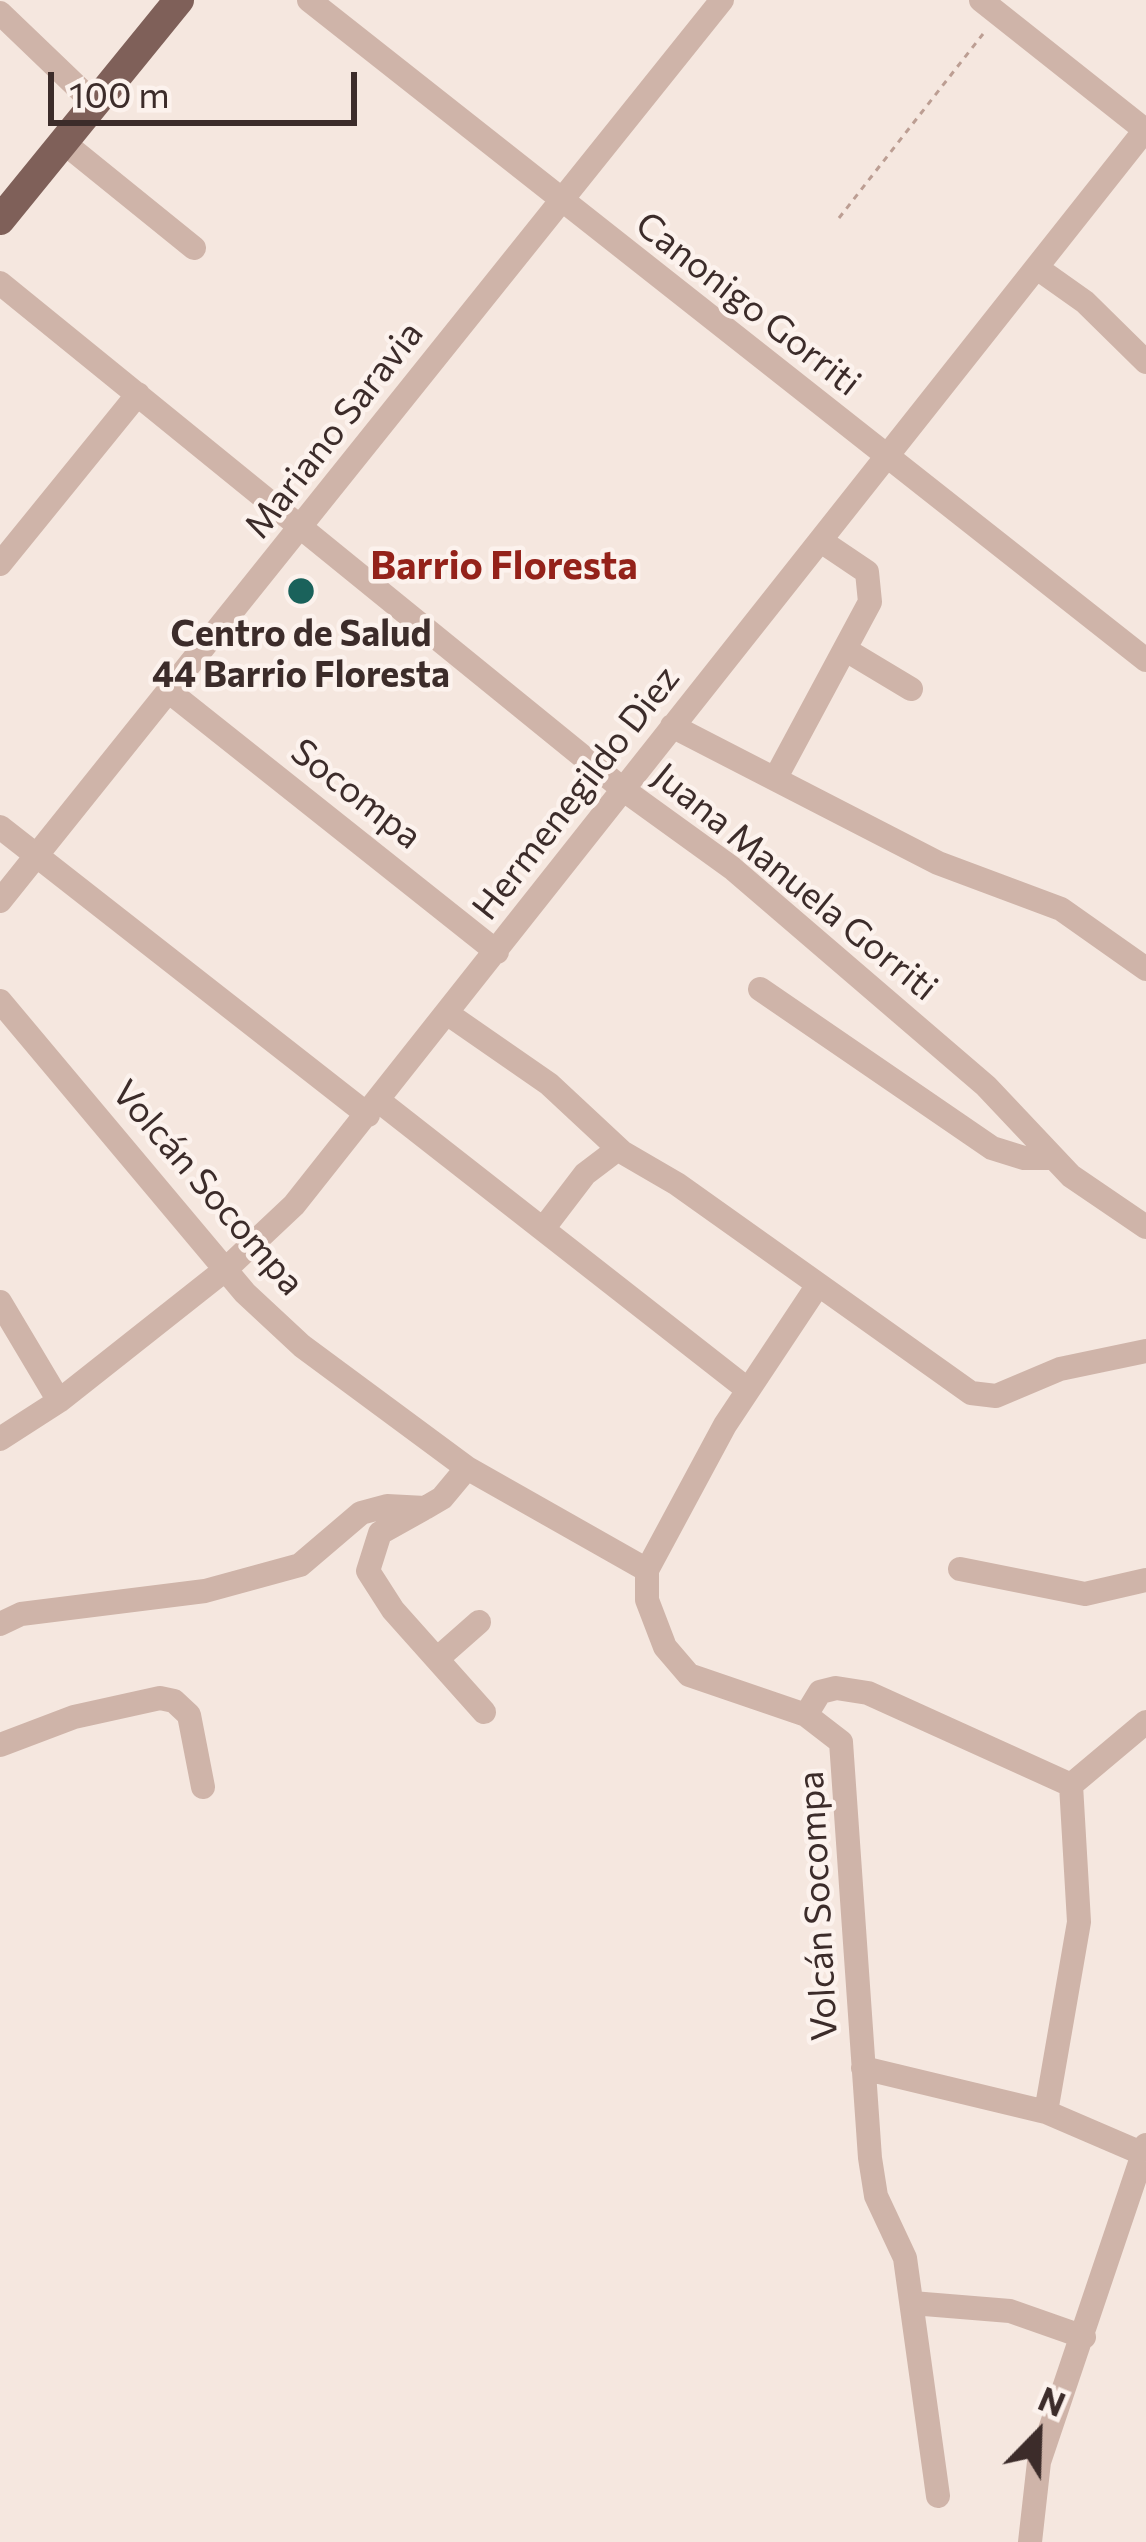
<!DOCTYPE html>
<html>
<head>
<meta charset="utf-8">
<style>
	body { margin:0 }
	#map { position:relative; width:1146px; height:2542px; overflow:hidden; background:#f5e7df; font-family:Commissioner,sans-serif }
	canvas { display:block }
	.north { position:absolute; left:978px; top:2374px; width:120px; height:120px; -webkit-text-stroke:9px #fcf2ed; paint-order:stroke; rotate:23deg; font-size:33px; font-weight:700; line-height:48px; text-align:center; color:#3c2c2a }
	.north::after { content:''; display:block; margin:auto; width:42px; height:54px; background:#3c2c2a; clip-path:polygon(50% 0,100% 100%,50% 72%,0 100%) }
	.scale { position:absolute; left:48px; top:72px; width:309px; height:54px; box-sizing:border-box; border:6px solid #3c2c2a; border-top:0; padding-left:15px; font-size:36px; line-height:42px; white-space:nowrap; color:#3c2c2a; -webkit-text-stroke:9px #fcf2ed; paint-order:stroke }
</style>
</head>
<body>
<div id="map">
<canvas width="1146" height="2542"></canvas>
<div class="north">N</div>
<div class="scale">100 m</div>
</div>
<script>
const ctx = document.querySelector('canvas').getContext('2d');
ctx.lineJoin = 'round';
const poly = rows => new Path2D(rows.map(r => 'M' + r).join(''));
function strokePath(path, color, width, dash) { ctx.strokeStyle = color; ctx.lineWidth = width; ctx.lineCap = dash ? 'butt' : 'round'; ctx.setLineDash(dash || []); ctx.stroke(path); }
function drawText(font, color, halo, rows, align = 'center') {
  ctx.font = font + ' Commissioner,sans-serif'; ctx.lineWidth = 9; ctx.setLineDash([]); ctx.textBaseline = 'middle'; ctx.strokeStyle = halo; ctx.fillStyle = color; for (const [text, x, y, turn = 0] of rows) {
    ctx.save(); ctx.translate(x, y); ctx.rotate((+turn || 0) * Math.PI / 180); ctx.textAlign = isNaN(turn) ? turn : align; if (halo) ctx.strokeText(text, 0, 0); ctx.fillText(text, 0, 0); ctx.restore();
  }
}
strokePath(poly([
	[839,218,983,34]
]), '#bc9e93', 3, [6, 6]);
strokePath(poly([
	[309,0,1146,660],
	[981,0,1145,130],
	[0,13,95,104],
	[63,142,194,248],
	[1037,268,1085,302,1146,362],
	[0,283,624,790,732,868,986,1086,1071,1176,1146,1227],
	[0,564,138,394],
	[846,650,911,689],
	[171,693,497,952],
	[672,726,938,863,1061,909,1146,969],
	[775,779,870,602,867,572,821,541],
	[0,827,368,1115],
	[0,901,722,0],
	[760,989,992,1148,1024,1158,1053,1158],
	[0,1001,245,1293,302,1346,467,1468,647,1570,647,1600,665,1647,689,1675,806,1715,841,1742,870,2158,876,2196,905,2258,938,2496],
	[448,1014,549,1084,622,1152,677,1184,971,1393,996,1396,1060,1369,1146,1351],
	[379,1101,747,1389],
	[543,1229,585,1174,618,1149],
	[0,1302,59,1401],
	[0,1439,59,1401,226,1269,294,1205,1146,129],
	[423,1509,380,1533,368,1571,393,1610,484,1712],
	[960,1569,1085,1594,1146,1580],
	[647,1570,725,1425,818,1285],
	[0,1624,21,1614,205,1591,300,1565,361,1513,387,1506,425,1508,442,1498,467,1468],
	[437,1659,479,1622],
	[806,1715,820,1692,836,1688,868,1693,1071,1785,1146,1722],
	[0,1745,74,1717,160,1698,174,1701,189,1715,203,1787],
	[863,2068,1046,2112,1139,2152],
	[1046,2112,1079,1922,1071,1785],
	[912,2303,1010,2311,1084,2337],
	[1030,2542,1039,2462,1146,2145]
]), '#cfb4a9', 24);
strokePath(poly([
	[0,220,179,0]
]), '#7f6059', 30);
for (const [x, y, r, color] of [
	[301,591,15,"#1a625b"]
]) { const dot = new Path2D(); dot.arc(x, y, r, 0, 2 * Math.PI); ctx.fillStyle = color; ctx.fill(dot); strokePath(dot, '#fcf2ed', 4.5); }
drawText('36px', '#3c2c2a', '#fcf2ed', [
	["Canonigo Gorriti",748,304,38],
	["Mariano Saravia",334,430,-52],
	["Hermenegildo Diez",576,793,-52],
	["Socompa",356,794,38],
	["Juana Manuela Gorriti",795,882,39],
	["Volcán Socompa",208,1188,49],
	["Volcán Socompa",818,1906,-93]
]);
drawText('bold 36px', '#3c2c2a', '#fcf2ed', [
	["Centro de Salud",301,634],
	["44 Barrio Floresta",301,675]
]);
drawText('bold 39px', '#94221a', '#fcf2ed', [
	["Barrio Floresta",504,566]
]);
</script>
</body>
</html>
